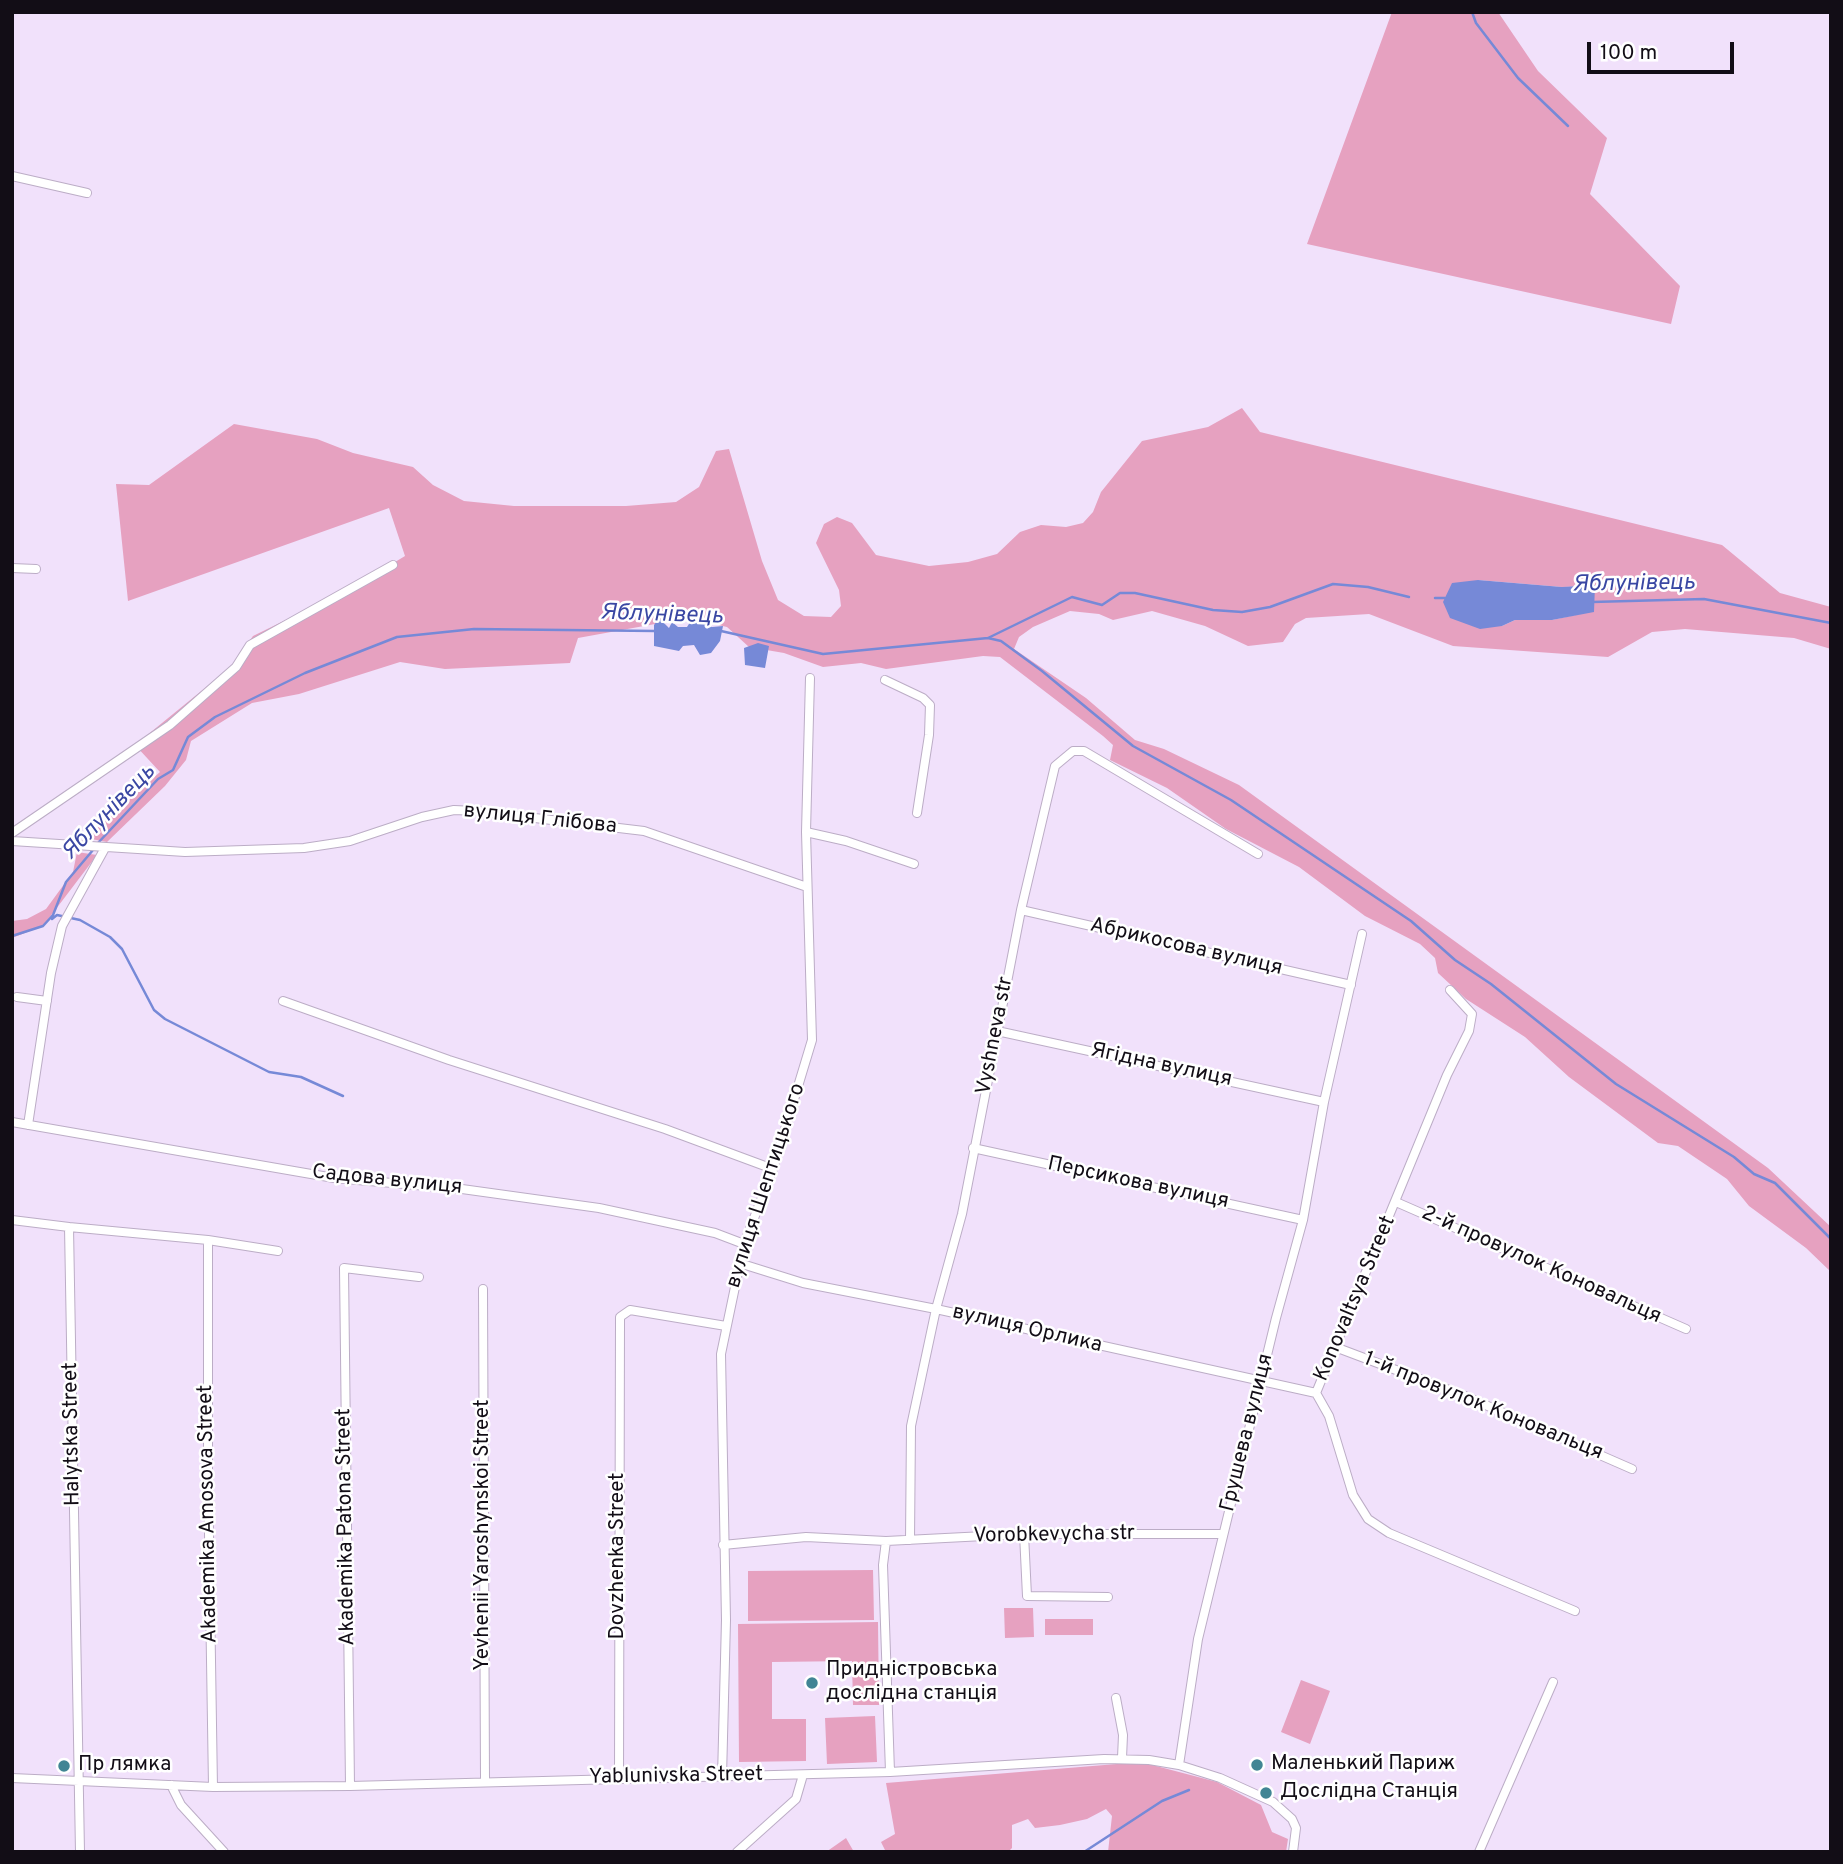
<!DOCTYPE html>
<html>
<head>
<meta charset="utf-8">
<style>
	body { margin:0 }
	#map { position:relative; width:1843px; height:1864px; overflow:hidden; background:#f1e1fb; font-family:Overpass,sans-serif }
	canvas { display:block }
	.frame { position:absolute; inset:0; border:14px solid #120d16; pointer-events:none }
	.scale { position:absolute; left:1587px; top:42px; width:147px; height:32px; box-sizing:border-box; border:4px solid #120d16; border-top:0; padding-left:9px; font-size:21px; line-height:24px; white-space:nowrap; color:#120d16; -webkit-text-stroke:5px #fff; paint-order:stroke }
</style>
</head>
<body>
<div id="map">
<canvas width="1843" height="1864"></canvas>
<div class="frame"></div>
<div class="scale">100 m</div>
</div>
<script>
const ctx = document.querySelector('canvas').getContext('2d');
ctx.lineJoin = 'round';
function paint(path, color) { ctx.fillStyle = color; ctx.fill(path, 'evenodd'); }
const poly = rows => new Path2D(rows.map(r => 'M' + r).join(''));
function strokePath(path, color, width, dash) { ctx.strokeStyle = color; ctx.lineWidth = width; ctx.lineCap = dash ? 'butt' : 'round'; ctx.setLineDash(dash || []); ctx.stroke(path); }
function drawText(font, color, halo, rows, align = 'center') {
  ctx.font = font + ' Overpass,sans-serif'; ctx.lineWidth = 5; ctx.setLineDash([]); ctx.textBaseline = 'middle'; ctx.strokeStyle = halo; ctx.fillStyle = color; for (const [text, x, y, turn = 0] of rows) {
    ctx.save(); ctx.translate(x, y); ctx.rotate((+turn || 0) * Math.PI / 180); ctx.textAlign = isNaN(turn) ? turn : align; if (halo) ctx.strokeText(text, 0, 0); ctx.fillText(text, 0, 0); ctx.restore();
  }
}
paint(poly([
	[1392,12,1498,12,1538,71,1607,138,1590,194,1680,286,1671,324,1307,244],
	[1242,408,1260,432,1722,545,1780,593,1831,607,1831,649,1794,638,1685,629,1652,632,1608,657,1453,646,1369,614,1306,618,1295,624,1283,642,1248,646,1205,626,1152,611,1113,620,1099,614,1070,611,1033,627,1019,637,1014,649,1086,698,1135,740,1164,749,1239,785,1768,1168,1831,1227,1831,1272,1806,1248,1749,1206,1727,1179,1678,1146,1658,1143,1569,1077,1525,1037,1466,999,1438,973,1435,958,1420,944,1365,916,1299,867,1226,829,1167,788,1110,760,1113,745,1103,736,1000,657,983,656,886,669,861,663,823,667,784,653,749,647,727,627,688,618,578,638,570,663,445,669,400,662,299,694,252,703,191,741,186,760,165,786,107,842,86,838,160,772,135,745,232,666,253,636,357,585,405,556,389,508,128,601,116,484,149,485,234,424,317,439,353,453,413,467,433,485,464,501,514,506,626,506,676,502,699,487,716,451,729,449,762,561,778,600,804,616,831,617,841,606,839,590,816,543,824,524,837,517,852,523,876,555,929,566,968,562,997,554,1020,532,1041,525,1066,527,1083,523,1093,512,1101,492,1142,441,1208,427],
	[1478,580,1562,587,1594,586,1594,611,1552,620,1515,620,1502,626],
	[77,852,97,855,43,926,12,938,12,921,27,919,46,909,73,872],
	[873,1570,874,1620,748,1621,748,1571],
	[1004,1608,1033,1608,1034,1637,1005,1638],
	[1045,1619,1093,1619,1093,1635,1045,1635],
	[878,1622,879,1705,853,1705,852,1661,772,1662,772,1719,806,1719,806,1761,739,1762,738,1624],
	[1301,1680,1330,1691,1310,1744,1281,1732],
	[875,1716,877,1762,827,1764,825,1718],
	[1141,1762,1217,1782,1261,1805,1272,1832,1288,1839,1286,1852,1108,1852,1112,1816,1106,1809,1087,1819,1060,1825,1035,1828,1028,1819,1012,1825,1012,1848,1008,1852,886,1852,881,1842,895,1834,886,1783],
	[846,1838,854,1852,826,1852]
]), '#e6a1c0');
paint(poly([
	[1478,580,1562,587,1595,585,1594,612,1552,620,1515,620,1502,626,1480,629,1450,618,1443,602,1452,583],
	[659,618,669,628,672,622,678,627,687,627,692,619,712,627,723,626,720,641,711,653,700,655,694,645,683,646,679,651,654,646,654,625],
	[758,643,769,646,765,668,745,665,744,648]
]), '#7689d7');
strokePath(poly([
	[1472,12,1476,23,1518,78,1568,126],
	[1435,598,1445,598],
	[1592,602,1704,599,1831,623],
	[721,631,823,654,988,638,1072,597,1102,605,1120,593,1135,593,1213,610,1242,612,1270,607,1333,584,1368,587,1409,597],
	[988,638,1001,641,1042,671,1133,746,1231,800,1411,921,1455,960,1491,984,1616,1084,1734,1157,1754,1174,1775,1183,1831,1239],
	[97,844,158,779,173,770,188,737,215,717,305,673,397,637,474,629,655,631],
	[52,919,57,915,80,920,110,937,122,949,154,1010,165,1019,269,1072,301,1077,343,1096],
	[12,936,43,926,53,915,66,882,93,850],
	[1084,1852,1162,1801,1189,1790]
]), '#7689d7', 2.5);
const street = poly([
	[12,176,87,193],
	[12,568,36,569],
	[885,680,923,698,930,705,929,735,917,813],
	[806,832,846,841,914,864],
	[12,833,170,725,236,667,250,645,393,565],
	[12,841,185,852,304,848,350,841,422,817,454,810,476,811,644,831,807,887],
	[1021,910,1351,985],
	[17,997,47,1001],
	[283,1001,449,1060,665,1129,773,1169],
	[997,1031,1324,1102],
	[12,1122,334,1178,462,1189,599,1208,715,1233,744,1244],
	[28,1125,51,973,62,926,105,848],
	[973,1148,1303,1220],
	[1396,1202,1686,1329],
	[12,1220,69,1227],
	[208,1240,208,1470,213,1787],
	[739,1263,803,1283,936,1309,1316,1393],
	[483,1289,485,1781],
	[1335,1347,1465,1396,1632,1469],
	[1316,1393,1447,1075,1469,1031,1472,1014,1450,990],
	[1316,1393,1329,1416,1353,1495,1368,1519,1389,1533,1575,1611],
	[1024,1534,1027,1596,1108,1597],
	[910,1540,911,1426,936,1309,962,1214,1021,910,1055,766,1073,751,1084,751,1258,854],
	[886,1541,883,1565,890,1772],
	[723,1545,806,1537,886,1541,1024,1534,1222,1534],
	[1116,1698,1123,1735,1122,1758],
	[1179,1765,1198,1639,1276,1318,1303,1220,1324,1102,1362,934],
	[619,1777,620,1317,630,1310,726,1326],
	[722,1777,726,1620,721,1354,744,1244,773,1169,812,1040,806,832,810,678],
	[12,1778,213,1787,350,1786,890,1772,1104,1759,1149,1760,1179,1765,1220,1778,1273,1802,1292,1819,1296,1828,1293,1852],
	[171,1785,181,1805,224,1852],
	[350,1786,344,1268,419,1277],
	[80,1852,69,1227,208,1240,278,1251],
	[737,1852,796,1799,803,1775],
	[1479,1852,1553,1682]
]);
strokePath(street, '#bcadc6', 10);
strokePath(street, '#fff', 8);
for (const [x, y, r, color] of [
	[812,1683,7,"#418594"],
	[1257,1765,7,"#418594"],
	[64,1766,7,"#418594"],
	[1266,1793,7,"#418594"]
]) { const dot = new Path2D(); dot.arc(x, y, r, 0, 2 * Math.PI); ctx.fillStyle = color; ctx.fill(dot); strokePath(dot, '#fff', 2.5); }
drawText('21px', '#120d16', '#fff', [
	["вулиця Глібова",540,820,6],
	["Абрикосова вулиця",1186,948,13],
	["Vyshneva str",996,1036,-79],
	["Ягідна вулиця",1161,1066,12],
	["Садова вулиця",387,1181,6],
	["Персикова вулиця",1138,1184,12],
	["вулиця Шептицького",767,1186,-72],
	["2-й провулок Коновальця",1541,1266,24],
	["Konovaltsya Street",1356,1299,-67],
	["вулиця Орлика",1027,1330,13],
	["1-й провулок Коновальця",1483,1407,22],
	["Грушева вулиця",1248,1433,-76],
	["Halytska Street",73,1434,-91],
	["Akademika Amosova Street",209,1514,-91],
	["Akademika Patona Street",347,1527,-91],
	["Yevhenii Yaroshynskoi Street",484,1535,-90],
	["Vorobkevycha str",1054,1536,-1],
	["Dovzhenka Street",619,1556,-90],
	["Yablunivska Street",676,1777,-1]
]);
drawText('21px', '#120d16', '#fff', [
	["Придністровська",826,1671],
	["дослідна станція",826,1695],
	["Маленький Париж",1271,1765],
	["Пр лямка",78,1766],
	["Дослідна Станція",1280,1793]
], 'left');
drawText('italic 23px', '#3a47a3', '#fff', [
	["Яблунівець",1634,585,-1],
	["Яблунівець",662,616,2],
	["Яблунівець",110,813,-46]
]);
</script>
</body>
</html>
